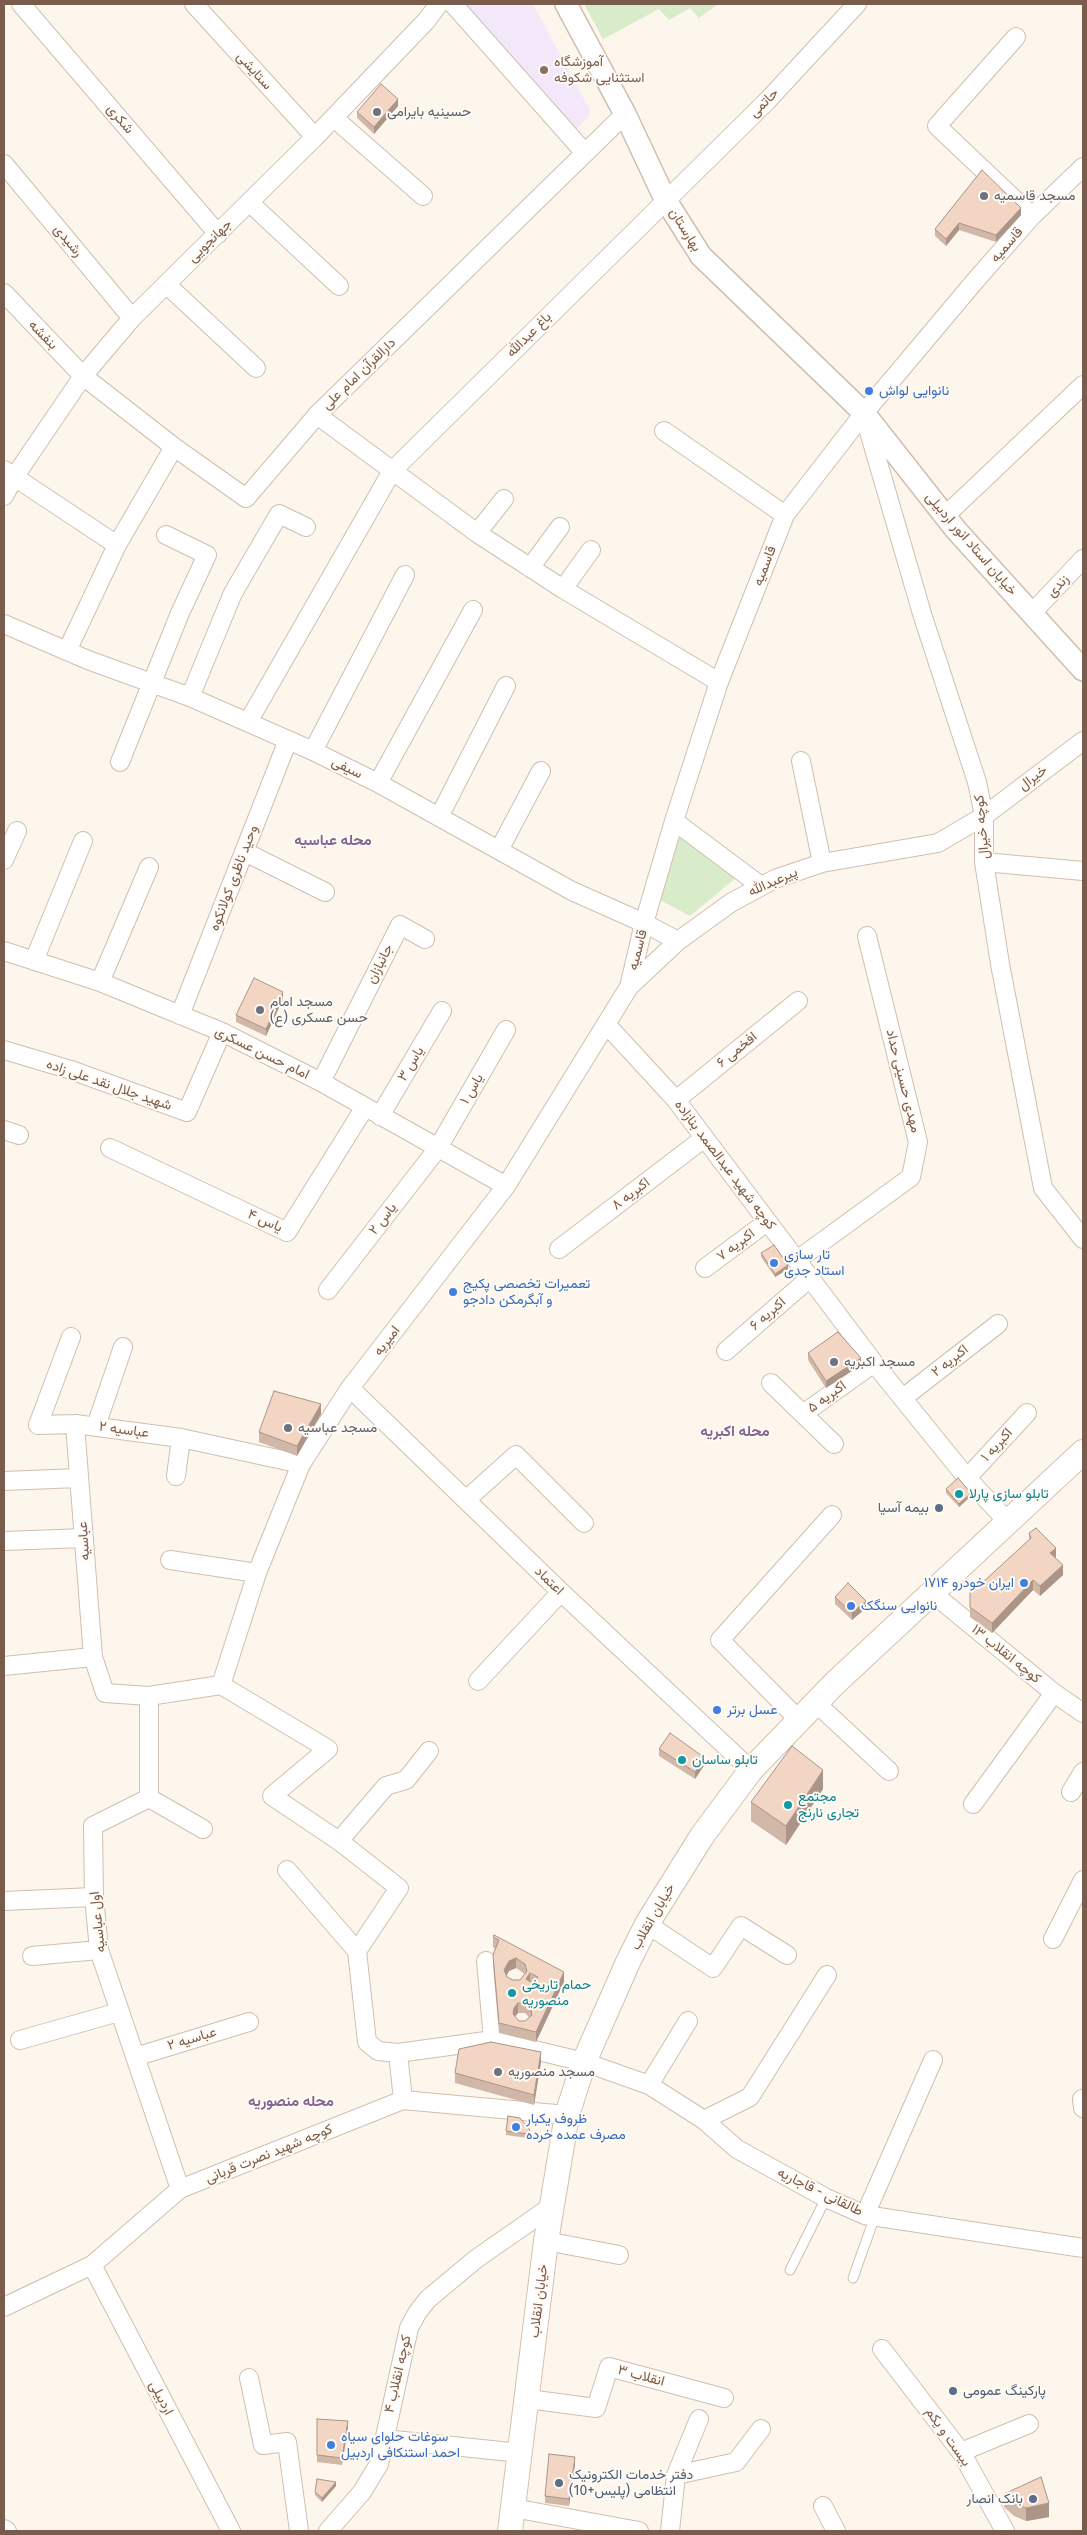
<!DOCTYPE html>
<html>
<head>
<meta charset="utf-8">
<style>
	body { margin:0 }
	#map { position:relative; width:1087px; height:2535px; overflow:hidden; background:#fdf6ec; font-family:"Fira Sans",sans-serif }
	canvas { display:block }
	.frame { position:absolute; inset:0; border:5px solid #7a5c4d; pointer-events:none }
</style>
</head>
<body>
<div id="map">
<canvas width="1087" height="2535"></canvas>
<div class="frame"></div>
</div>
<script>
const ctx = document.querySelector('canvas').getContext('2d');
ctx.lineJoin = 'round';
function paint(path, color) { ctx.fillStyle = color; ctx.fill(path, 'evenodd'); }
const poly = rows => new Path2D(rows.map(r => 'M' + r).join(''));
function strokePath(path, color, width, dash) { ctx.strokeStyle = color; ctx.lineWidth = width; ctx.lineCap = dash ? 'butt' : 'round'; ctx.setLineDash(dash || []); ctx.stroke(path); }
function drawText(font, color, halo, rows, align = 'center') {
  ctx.font = font + ' "Fira Sans",Vazirmatn,sans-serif'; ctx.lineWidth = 4; ctx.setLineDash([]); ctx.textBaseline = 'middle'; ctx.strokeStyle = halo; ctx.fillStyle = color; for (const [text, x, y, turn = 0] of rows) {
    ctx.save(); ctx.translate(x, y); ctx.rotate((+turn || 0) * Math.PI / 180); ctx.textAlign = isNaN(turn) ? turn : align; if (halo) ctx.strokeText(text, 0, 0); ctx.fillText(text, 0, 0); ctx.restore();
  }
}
paint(poly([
	[462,4,533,4,590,110,589,116,577,128,570,128]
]), '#f3e8fa');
paint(poly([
	[584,4,718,4,699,18,690,8,669,20,659,9,603,39],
	[680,833,737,877,690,916,660,900]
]), '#d8ecc9');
const service = poly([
	[790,2270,826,2198],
	[853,2278,875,2216]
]);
const minor = poly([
	[21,4,218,234],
	[194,4,315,137],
	[453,4,585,153],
	[1016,37,937,126,1032,216],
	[334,118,423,196],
	[4,164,132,318],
	[250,203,339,286],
	[166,284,256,368],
	[4,293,83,376,174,447,246,498,317,415,625,114],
	[317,415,477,533,563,589,719,682],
	[865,418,923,617,977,782,984,816,984,862,1000,964,1043,1188,1083,1239],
	[664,431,785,515],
	[4,470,117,545],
	[4,496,15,476,83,376,132,318,315,137,426,21,439,4],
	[945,516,1083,385],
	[477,533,504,499],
	[530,568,560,527],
	[563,589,591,550],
	[1032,613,1083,559],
	[4,624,88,660,190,697,313,751,378,783,572,891,644,923,678,941],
	[67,651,117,545,174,447],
	[190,697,233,593,279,514,306,527],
	[248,722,392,471,767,101,857,4],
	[313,751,405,575],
	[801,761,822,863],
	[120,762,180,613,207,555,166,535],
	[378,783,473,610],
	[439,817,506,686],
	[674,821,761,886],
	[499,850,541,771],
	[245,852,325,892],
	[4,860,17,831],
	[984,862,1083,871],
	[4,951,100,982,222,1032,321,1082,506,1186],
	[34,961,83,841],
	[100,982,149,867],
	[629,987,644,923,674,821,719,682,785,515,864,413,975,281,1032,216,1083,167],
	[180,1015,288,740],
	[606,1024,676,1100,874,1363,967,1478,1007,1521],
	[4,1050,71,1070,187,1112,222,1032],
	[321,1082,400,925,425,939],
	[676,1100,798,1001],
	[380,1116,442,1011],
	[4,1130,19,1135],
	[110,1148,287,1232,365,1107],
	[559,1249,703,1139],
	[797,1260,911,1177,918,1142,867,936],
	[705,1268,767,1222],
	[328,1290,438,1148,506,1030],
	[71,1337,38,1425,75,1424,181,1438,301,1464],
	[726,1351,811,1277],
	[771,1383,834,1444],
	[350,1388,561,1592,751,1770],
	[903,1398,998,1324],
	[803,1414,874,1363],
	[75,1424,93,1657,105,1693,149,1696,221,1685],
	[96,1426,123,1347],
	[176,1476,181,1438],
	[967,1478,1027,1413],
	[4,1481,79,1478],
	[466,1500,516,1455,584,1523],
	[4,1541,84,1538],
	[170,1560,257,1573],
	[931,1592,1054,1693,1083,1713],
	[4,1666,93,1657],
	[478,1681,561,1592],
	[221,1685,257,1573,301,1464,350,1388,506,1186,629,987,678,941,732,902,775,879,822,863,938,843,984,816,1083,741],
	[221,1685,328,1749,272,1796,339,1841,399,1888,357,1951,367,2042,378,2051,398,2053,493,2040,584,2062,649,2085,704,2120,737,2149,826,2198,865,2215,1083,2248],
	[816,1703,889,1771],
	[799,1720,720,1640,832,1515],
	[1071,1792,1083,1772],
	[149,1798,149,1696],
	[973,1804,1054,1693],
	[339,1841,386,1786,406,1780,429,1751],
	[287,1870,357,1951],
	[4,1901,94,1897],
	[647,1924,713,1968,741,1926,787,1955],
	[1053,1939,1083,1880],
	[32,1956,99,1950],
	[486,1961,493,2040],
	[20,2040,119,2012],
	[398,2053,403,2100],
	[135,2057,249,2022],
	[649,2085,688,2021],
	[1082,2099,1083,2108],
	[704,2120,750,2097,827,1975],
	[180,2189,99,1950,94,1897,93,1826,149,1798,203,1829],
	[865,2215,933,2060],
	[546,2241,619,2255],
	[92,2265,231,2531],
	[4,2307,92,2265,180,2189,403,2100,567,2115],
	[882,2349,961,2452,1005,2531],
	[249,2378,263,2445,287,2442,299,2531],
	[528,2399,596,2408,609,2367,724,2398],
	[384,2439,521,2453],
	[961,2452,1029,2424],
	[676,2475,736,2462,761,2429],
	[823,2506,836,2531],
	[513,2508,639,2531],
	[4,2529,7,2531],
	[328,2531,362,2492,379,2464,409,2328,417,2313,428,2299,476,2259,552,2206],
	[670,2531,676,2475,699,2419]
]);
const tertiary = poly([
	[566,4,625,114,665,199,701,256,864,413,956,530,1083,670]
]);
const secondary = poly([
	[510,2531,546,2241,567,2115,584,2062,628,1962,647,1924,702,1836,751,1770,834,1684,1083,1452]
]);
strokePath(service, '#d1beb0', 11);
strokePath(minor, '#d1beb0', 20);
strokePath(tertiary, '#d1beb0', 24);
strokePath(secondary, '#d6c0b0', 26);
strokePath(service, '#fff', 9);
strokePath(minor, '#fff', 18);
strokePath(tertiary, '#fff', 21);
strokePath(secondary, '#fff', 24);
paint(poly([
	[398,106,374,134,357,118,357,112],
	[982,170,1021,215,996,242,959,230,946,246,935,236,935,229],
	[283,999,266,1036,236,1022,236,1015],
	[761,1253,788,1269,775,1277,761,1257],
	[808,1353,861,1365,826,1388,808,1360],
	[321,1414,297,1456,259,1442,259,1432],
	[946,1489,971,1496,959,1507,946,1493],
	[1029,1533,1056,1558,1063,1575,1040,1596,1033,1590,992,1633,970,1617,970,1589,982,1583,1029,1540],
	[835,1597,866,1608,852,1620,835,1604],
	[659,1749,705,1764,695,1779,659,1756],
	[823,1789,786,1845,751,1821,751,1802],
	[494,1935,564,1982,536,2042,499,2033,493,1965,493,1955,495,1949,493,1947,493,1937],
	[516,1968,525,1974,520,1980,513,1980,507,1977,507,1975,509,1971],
	[518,2013,525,2013,529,2017,525,2021,519,2021,515,2017],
	[541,2062,534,2105,455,2083,455,2073],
	[508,2116,530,2133,528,2138,506,2135],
	[317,2419,348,2427,342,2465,317,2462],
	[575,2464,569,2506,545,2503,545,2496],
	[336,2486,322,2502,315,2495,315,2492],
	[1004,2494,1049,2517,1026,2521,1014,2516,1004,2507]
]), '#d1b7a8');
paint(poly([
	[398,99,398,106,374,134,374,127],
	[1021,208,1021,215,996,242,996,235],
	[959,223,959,230,946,246,946,239],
	[283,992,283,999,266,1036,266,1029],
	[788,1265,788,1269,775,1277,775,1274],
	[861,1358,861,1365,826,1388,826,1381],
	[321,1404,321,1414,297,1456,297,1446],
	[971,1493,971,1496,959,1507,959,1504],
	[1056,1548,1056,1558,1050,1553],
	[1063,1565,1063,1575,1040,1596,1040,1586],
	[1033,1580,1033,1590,992,1633,992,1623],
	[866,1601,866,1608,852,1620,852,1613],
	[705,1758,705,1764,695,1779,695,1772],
	[823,1770,823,1789,786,1845,786,1826],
	[516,1958,516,1968,509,1971,504,1980,504,1970,509,1961],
	[564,1972,564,1982,536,2042,536,2032],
	[530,1973,530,1983,526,1979],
	[518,2003,518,2013,514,2018,513,2014,514,2008],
	[541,2052,541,2062,534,2105,534,2095],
	[348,2421,348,2427,342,2465,342,2458],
	[575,2457,575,2464,569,2506,569,2499],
	[336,2482,336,2486,322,2502,322,2498],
	[1049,2503,1049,2517,1026,2521,1026,2508]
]), '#aa9588');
const building = poly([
	[381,84,398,99,374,127,357,112,381,84],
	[982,170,1021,208,996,235,959,223,946,239,935,229,982,170],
	[254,978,283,992,266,1029,236,1015,254,978],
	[774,1245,788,1265,775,1274,761,1253,774,1245],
	[838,1332,861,1358,826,1381,808,1353,838,1332],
	[274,1391,321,1404,297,1446,259,1432,274,1391],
	[958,1478,971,1493,959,1504,946,1489,958,1478],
	[1036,1528,1056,1548,1050,1553,1063,1565,1040,1586,1033,1580,992,1623,970,1607,970,1589,979,1580,982,1583,1031,1538,1029,1533,1036,1528],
	[848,1583,866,1601,852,1613,835,1597,848,1583],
	[670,1733,705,1758,695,1772,659,1749,670,1733],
	[792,1746,823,1770,786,1826,751,1802,792,1746],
	[494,1935,564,1972,536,2032,499,2023,493,1955,499,1940,493,1937,494,1935],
	[516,1958,525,1964,527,1971,520,1980,513,1980,507,1977,504,1970,509,1961,516,1958],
	[530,1973,538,1977,533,1984,526,1979,530,1973],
	[518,2003,525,2003,531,2009,532,2015,525,2021,519,2021,513,2014,514,2008,518,2003],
	[491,2042,541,2052,534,2095,455,2073,459,2049,491,2042],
	[508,2116,520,2118,530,2130,528,2134,506,2131,508,2116],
	[317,2419,348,2421,342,2458,317,2455,317,2419],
	[549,2454,575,2457,569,2499,545,2496,549,2454],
	[1041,2477,1049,2503,1026,2508,1014,2503,1004,2494,1041,2477],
	[317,2479,336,2482,322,2498,315,2492,317,2479]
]);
paint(building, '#f3d5c3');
strokePath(building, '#aa9588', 1);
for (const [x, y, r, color] of [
	[544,70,5,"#8d6e63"],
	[377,112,5,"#6b7280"],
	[984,196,5,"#6b7280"],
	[869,391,5,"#3f7fe0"],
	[260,1010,5,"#6b7280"],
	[774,1263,5,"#3f7fe0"],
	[453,1292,5,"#3f7fe0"],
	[834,1362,5,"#6b7280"],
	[288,1428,5,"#6b7280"],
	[959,1494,5,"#0f9aa8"],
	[939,1508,5,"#5c6f8a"],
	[1024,1583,5,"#3f7fe0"],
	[851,1606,5,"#3f7fe0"],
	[717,1710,5,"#3f7fe0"],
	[682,1760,5,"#0f9aa8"],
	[788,1805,5,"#0f9aa8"],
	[512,1993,5,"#0f9aa8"],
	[498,2072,5,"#6b7280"],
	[516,2127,5,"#3f7fe0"],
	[953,2391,5,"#5c6f8a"],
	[331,2445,5,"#3f7fe0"],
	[559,2483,5,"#5c6f8a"],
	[1033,2499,5,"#5c6f8a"]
]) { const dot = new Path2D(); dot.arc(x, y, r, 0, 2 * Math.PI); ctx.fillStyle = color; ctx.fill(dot); strokePath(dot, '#fffaf3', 2); }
drawText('14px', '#785e54', '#fffaf3', [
	["آموزشگاه",554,62],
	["استثنایی شکوفه",554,78]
], 'left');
drawText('14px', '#7a5c4d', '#fffaf3', [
	["ستایشی",254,71,48],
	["حاتمی",764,103,-45],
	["شکری",120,119,50],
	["بهارستان",685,230,58],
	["رشیدی",68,241,50],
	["جهانجویی",210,241,-44],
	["قاسمیه",1007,245,-49],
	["بنفشه",43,335,46],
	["باغ عبدالله",529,335,-45],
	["دارالقرآن امام علی",359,374,-44],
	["خیابان استاد انور اردبیلی",971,544,49],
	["قاسمیه",765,566,-69],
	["زندی",1058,586,-47],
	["سیفی",347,768,26],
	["خیرال",1033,778,-37],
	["کوچه خیرال",982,827,-95],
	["وحید ناظری کولانکوه",234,878,-69],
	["پیرعبدالله",773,882,-24],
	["قاسمیه",638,950,-76],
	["جانبازان",380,964,-63],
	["افخمی ۶",737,1050,-39],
	["امام حسن عسکری",262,1053,26],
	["یاس ۳",411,1064,-59],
	["مهدی حسینی حداد",903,1081,76],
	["شهید جلال نقد علی زاده",109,1085,19],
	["یاس ۱",472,1089,-60],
	["کوچه شهید عبدالصمد بنازاده",725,1165,53],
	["اکبریه ۸",631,1194,-37],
	["یاس ۲",383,1219,-52],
	["یاس ۴",265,1221,24],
	["اکبریه ۷",736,1245,-37],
	["اکبریه ۶",768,1314,-41],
	["امیریه",387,1341,-52],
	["اکبریه ۲",950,1361,-38],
	["اکبریه ۵",827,1397,-36],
	["عباسیه ۲",124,1430,8],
	["اکبریه ۱",997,1445,-48],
	["عباسیه",84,1541,-94],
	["اعتماد",549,1581,44],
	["کوچه انقلاب ۱۳",1006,1654,39],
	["خیابان انقلاب",653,1917,-60],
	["اول عباسیه",98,1922,-96],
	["عباسیه ۲",192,2039,-17],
	["کوچه شهید نصرت قربانی",269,2154,-22],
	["طالقانی - قاجاریه",820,2192,26],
	["خیابان انقلاب",539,2301,-83],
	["کوچه انقلاب ۴",398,2374,-77],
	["انقلاب ۳",641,2376,15],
	["اردبیلی",161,2398,62],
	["بیست و یکم",948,2437,55]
]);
drawText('14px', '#5b616d', '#fffaf3', [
	["حسینیه بایرامی",387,112],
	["مسجد قاسمیه",994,196],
	["مسجد امام",270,1002],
	["حسن عسکری (ع)",270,1018],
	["مسجد اکبریه",844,1362],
	["مسجد عباسیه",298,1428],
	["مسجد منصوریه",508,2072]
], 'left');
drawText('14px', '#366cbe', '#fffaf3', [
	["نانوایی لواش",879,391],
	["تار سازی",784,1255],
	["استاد جدی",784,1271],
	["تعمیرات تخصصی پکیج",463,1284],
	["و آبگرمکن دادجو",463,1300],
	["ایران خودرو ۱۷۱۴",1014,1583,"right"],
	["نانوایی سنگک",861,1606],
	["عسل برتر",727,1710],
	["ظروف یکبار",526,2119],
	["مصرف عمده خرده",526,2135],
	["سوغات حلوای سیاه",341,2437],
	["احمد استنکافی اردبیل",341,2453]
], 'left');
drawText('14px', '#0d838f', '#fffaf3', [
	["تابلو سازی پارلا",969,1494],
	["تابلو ساسان",692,1760],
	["مجتمع",798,1797],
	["تجاری نارنج",798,1813],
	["حمام تاریخی",522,1985],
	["منصوریه",522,2001]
], 'left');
drawText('14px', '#4e5e75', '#fffaf3', [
	["بیمه آسیا",929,1508],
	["پارکینگ عمومی",963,2391,"left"],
	["دفتر خدمات الکترونیک",569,2475,"left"],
	["انتظامی (پلیس+10)",569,2491,"left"],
	["بانک انصار",1023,2499]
], 'right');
drawText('bold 15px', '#846695', '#fffaf3', [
	["محله عباسیه",333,841],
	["محله اکبریه",735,1432],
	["محله منصوریه",291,2102]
]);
</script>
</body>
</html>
